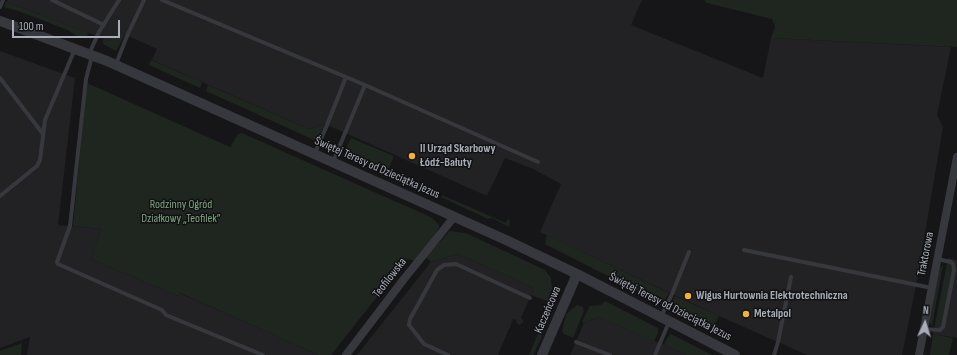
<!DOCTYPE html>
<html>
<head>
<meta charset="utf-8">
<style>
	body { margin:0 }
	#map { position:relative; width:957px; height:355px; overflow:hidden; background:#161618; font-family:"Sofia Sans Condensed",sans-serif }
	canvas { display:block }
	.north { position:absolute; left:905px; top:303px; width:40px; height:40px; -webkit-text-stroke:3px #111113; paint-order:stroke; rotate:4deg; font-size:11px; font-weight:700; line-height:16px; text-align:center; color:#a8adb8 }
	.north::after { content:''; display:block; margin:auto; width:14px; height:18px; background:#a8adb8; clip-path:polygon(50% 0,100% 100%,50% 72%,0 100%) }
	.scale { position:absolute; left:12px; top:20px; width:108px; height:18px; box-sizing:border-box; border:2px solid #a8adb8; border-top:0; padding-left:5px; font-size:12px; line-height:14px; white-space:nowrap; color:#a8adb8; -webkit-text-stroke:3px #111113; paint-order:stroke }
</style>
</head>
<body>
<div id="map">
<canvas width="957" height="355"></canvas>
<div class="north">N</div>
<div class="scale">100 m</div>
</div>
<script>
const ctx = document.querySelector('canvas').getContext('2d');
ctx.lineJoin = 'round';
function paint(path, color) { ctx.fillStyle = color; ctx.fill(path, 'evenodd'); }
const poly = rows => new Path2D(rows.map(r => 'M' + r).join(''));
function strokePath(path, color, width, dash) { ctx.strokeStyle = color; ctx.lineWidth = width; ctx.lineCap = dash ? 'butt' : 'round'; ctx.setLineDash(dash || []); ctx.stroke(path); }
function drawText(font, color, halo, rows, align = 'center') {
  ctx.font = font + ' "Sofia Sans Condensed",sans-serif'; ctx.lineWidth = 3; ctx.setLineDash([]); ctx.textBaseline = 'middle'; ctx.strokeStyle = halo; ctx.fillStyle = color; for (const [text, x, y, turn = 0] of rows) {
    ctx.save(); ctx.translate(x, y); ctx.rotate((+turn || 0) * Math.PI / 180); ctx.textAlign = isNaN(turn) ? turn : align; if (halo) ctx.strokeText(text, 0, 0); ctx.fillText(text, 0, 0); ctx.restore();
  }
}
paint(poly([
	[8,0,642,0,631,25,763,78,771,38,951,47,937,115,943,127,917,280,902,355,807,355,719,316,542,233,540,232,561,184,533,169,505,158,487,196,325,124,309,129,152,60,157,49,115,30,110,41,7,2],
	[0,51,75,78,58,225,101,229,91,259,178,296,179,293,250,324,318,355,27,355,30,337,0,348],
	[458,254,534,288,521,318,523,320,523,322,521,324,519,325,517,323,516,320,513,319,510,327,510,328,508,331,498,355,357,355,431,262],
	[948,258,957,260,957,338,933,334],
	[598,317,660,343,686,355,570,355,584,323]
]), '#222225');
paint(poly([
	[704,0,957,0,957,47,771,38,775,27,772,19,707,3],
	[6,1,7,2,89,33,85,38,83,38,75,35,68,30,18,11,4,7],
	[115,30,125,34,116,51,103,44,103,40,104,39,110,41],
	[151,60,202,82,200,88,149,65],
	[87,83,230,147,238,134,242,133,383,196,431,217,439,225,439,227,434,237,415,261,407,259,331,355,318,355,250,324,180,293,178,296,91,259,101,229,73,226],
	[208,85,309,129,325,124,321,132,314,140,206,91],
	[351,138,394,156,387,173,344,153],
	[442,195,506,223,508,218,510,222,509,227,492,218,488,219,441,197],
	[450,231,466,233,545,270,551,278,552,289,552,295,549,302,531,295,534,288,458,254,431,262,425,257],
	[547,235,669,293,664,301,661,303,545,244],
	[947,264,950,266,952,270,942,324,941,326,937,328,935,327],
	[943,265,932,326,929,322,939,269],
	[675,296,719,316,713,329,672,308,672,302],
	[605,301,658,328,658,333,654,341,598,317,584,323,582,322,589,307,590,306,601,305],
	[577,305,583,307,584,311,573,338,564,334,562,331,566,314],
	[547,312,549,320,534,354,533,355,529,355],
	[671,334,712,355,686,355,664,345,667,338],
	[933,334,953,338,949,355,930,355],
	[22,343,21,355,0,355,0,351]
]), '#1e261f');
strokePath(poly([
	[52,0,104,25],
	[162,0,365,85,538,162],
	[0,7,3,0],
	[89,54,99,32,119,0],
	[92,56,86,79,70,226,57,262,58,264,162,310,166,315,263,355],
	[116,64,127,36,144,0],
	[0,78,43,134],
	[315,153,327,125,346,77],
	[333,162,365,85],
	[0,196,37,166,40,160,45,120,75,49],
	[744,250,932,288],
	[661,317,672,294,689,252],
	[924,329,940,330,943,327,954,270,953,264,951,262,937,259],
	[576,342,610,355],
	[448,355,424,344,409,325,410,319,437,270,444,265,456,264,530,298],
	[655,355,669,322],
	[774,355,778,342,791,277]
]), '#37383d', 4);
strokePath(poly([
	[346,355,404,279,454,217],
	[919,355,957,157]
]), '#37383d', 8);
strokePath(poly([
	[0,21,107,61,506,240,577,274,735,355],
	[542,355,577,274]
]), '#37383d', 10);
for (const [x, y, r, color] of [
	[412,156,4,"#f2b134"],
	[688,296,4,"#f2b134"],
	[746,314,4,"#f2b134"]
]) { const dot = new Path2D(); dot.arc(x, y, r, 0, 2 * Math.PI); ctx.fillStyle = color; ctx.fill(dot); strokePath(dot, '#111113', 1.5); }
drawText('bold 12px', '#a8adb8', '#111113', [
	["II Urząd Skarbowy",420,149],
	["Łódź-Bałuty",420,163],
	["Wigus Hurtownia Elektrotechniczna",696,296],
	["Metalpol",754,314]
], 'left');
drawText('12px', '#a8adb8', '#111113', [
	["Świętej Teresy od Dzieciątka Jezus",377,168,24],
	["Traktorowa",926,254,-79],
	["Teofilowska",390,278,-52],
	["Świętej Teresy od Dzieciątka Jezus",670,307,27],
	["Kaczeńcowa",548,310,-67]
]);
drawText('12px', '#7fa381', '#111113', [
	["Rodzinny Ogród",181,205],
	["Działkowy „Teofilek”",181,219]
]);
</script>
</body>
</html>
